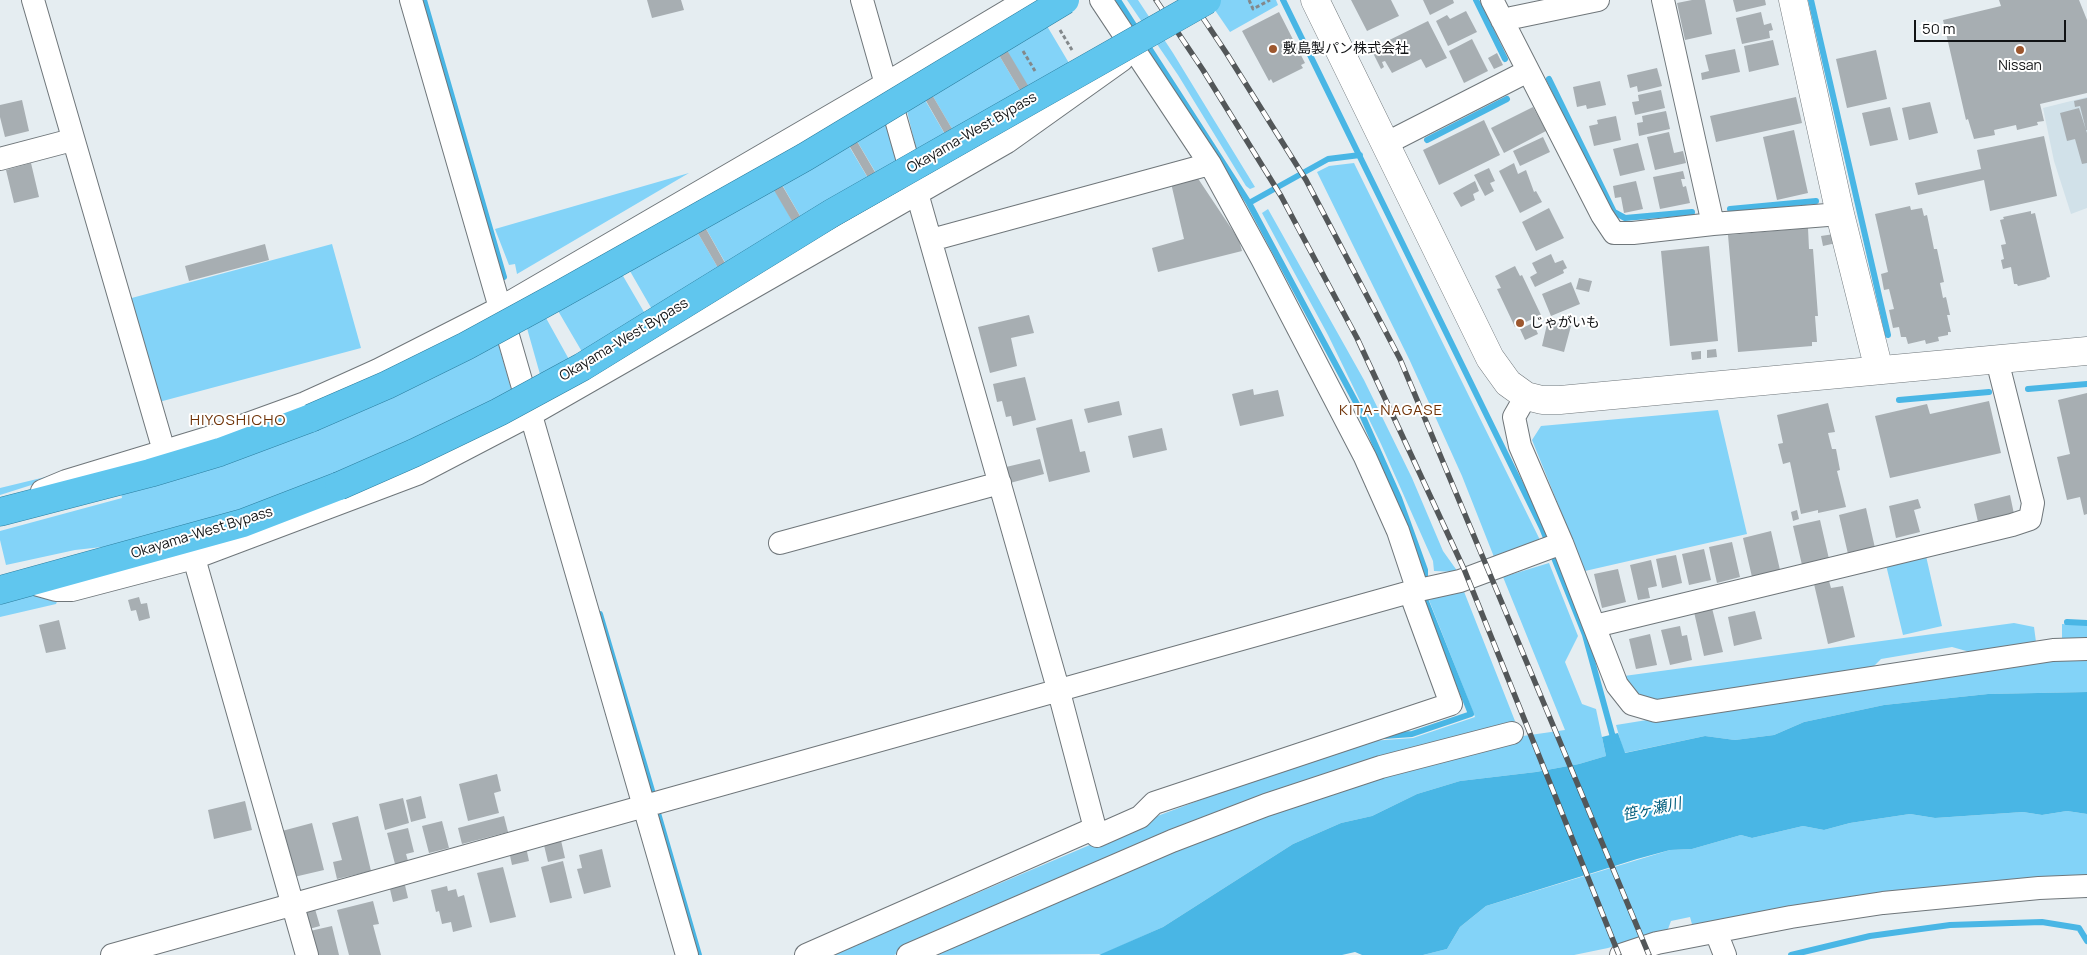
<!DOCTYPE html>
<html>
<head>
<meta charset="utf-8">
<style>
	body { margin:0 }
	#map { position:relative; width:2087px; height:955px; overflow:hidden; background:#e5edf1; font-family:Manrope,sans-serif }
	canvas { display:block }
	.scale { position:absolute; left:1914px; top:20px; width:152px; height:22px; box-sizing:border-box; border:2px solid #111315; border-top:0; padding-left:6px; font-size:15px; line-height:18px; white-space:nowrap; color:#111315; -webkit-text-stroke:4px #fff; paint-order:stroke }
</style>
</head>
<body>
<div id="map">
<canvas width="2087" height="955"></canvas>
<div class="scale">50 m</div>
</div>
<script>
const ctx = document.querySelector('canvas').getContext('2d');
ctx.lineJoin = 'round';
function paint(path, color) { ctx.fillStyle = color; ctx.fill(path, 'evenodd'); }
const poly = rows => new Path2D(rows.map(r => 'M' + r).join(''));
function strokePath(path, color, width, dash) { ctx.strokeStyle = color; ctx.lineWidth = width; ctx.lineCap = dash ? 'butt' : 'round'; ctx.setLineDash(dash || []); ctx.stroke(path); }
function drawText(font, color, halo, rows, align = 'center') {
  ctx.font = font + ' Manrope,"Noto Sans JP",sans-serif'; ctx.lineWidth = 4; ctx.setLineDash([]); ctx.textBaseline = 'middle'; ctx.strokeStyle = halo; ctx.fillStyle = color; for (const [text, x, y, turn = 0] of rows) {
    ctx.save(); ctx.translate(x, y); ctx.rotate((+turn || 0) * Math.PI / 180); ctx.textAlign = isNaN(turn) ? turn : align; if (halo) ctx.strokeText(text, 0, 0); ctx.fillText(text, 0, 0); ctx.restore();
  }
}
paint(poly([
	[2087,97,2087,208,2071,214,2054,161,2043,108]
]), '#d1e1e9');
paint(poly([
	[1127,0,1138,0,1173,53,1255,187,1250,189,1246,186,1178,75],
	[1208,0,1276,0,1278,5,1230,32],
	[1034,4,1082,85,1011,131,927,180,923,178,901,86],
	[998,36,1041,109,1034,114,990,40],
	[924,81,965,151,957,155,917,86],
	[864,105,878,107,885,116,903,184,902,190,894,199,595,374,547,292,754,167],
	[848,126,889,195,881,200,840,131],
	[773,169,814,240,806,245,765,173],
	[696,211,739,287,732,292,688,216],
	[619,252,665,332,658,336,612,257],
	[1354,163,1540,540,1494,557,1462,476,1410,361,1317,172,1329,166],
	[689,173,517,274,515,264,509,265,495,229],
	[1268,209,1364,380,1412,478,1443,551,1458,572,1434,571,1433,561,1381,444,1328,335,1262,213],
	[332,244,361,348,159,402,128,299],
	[536,300,581,381,547,399,521,307],
	[492,322,518,412,229,514,111,546,75,550,6,565,0,540,0,531,122,498,121,493],
	[1718,410,1747,534,1585,571,1532,440,1541,426],
	[66,472,66,474,0,495,0,488],
	[1926,556,1942,626,1903,635,1886,565],
	[1549,563,1578,636,1565,662,1582,704,1596,709,1606,756,1579,764,1536,772,1460,781,1417,794,1372,816,1341,823,1293,844,1163,927,1103,954,919,955,1174,845,1383,772,1523,736,1565,730,1503,577],
	[1463,589,1515,721,1504,731,1104,866,894,955,832,955,1160,815,1259,778,1371,741,1413,738,1475,717,1429,600],
	[26,593,58,599,56,604,0,617,0,600],
	[2014,623,2034,627,2036,642,1970,652,1952,647,1881,659,1874,666,1662,701,1640,696,1624,676],
	[2062,624,2087,625,2087,643,2069,643,2062,638],
	[2087,657,2087,692,1988,694,1884,705,1804,722,1774,735,1735,740,1705,736,1624,753,1616,725,1901,679],
	[2067,811,2087,814,2087,878,1693,928,1690,917,1671,921,1668,929,1608,948,1574,955,1423,955,1447,949,1460,927,1486,906,1670,850,1692,849,1741,835,1752,838,1803,826,1824,830,1850,823,1910,814,1935,818,2023,812,2042,815]
]), '#83d3f8');
paint(poly([
	[2087,692,2087,814,2067,811,2042,815,2023,812,1935,818,1910,814,1850,823,1824,830,1803,826,1752,838,1741,835,1692,849,1670,850,1637,859,1486,906,1460,927,1447,949,1423,955,1362,955,1355,952,1342,955,1099,955,1163,927,1293,844,1341,823,1372,816,1417,794,1460,781,1536,772,1579,764,1606,756,1602,737,1618,733,1625,753,1705,736,1735,740,1774,735,1804,722,1884,705,1988,694]
]), '#49b6e5');
strokePath(poly([
	[424,0,504,277],
	[1118,0,1139,33],
	[1283,0,1542,528,1585,635,1614,741],
	[1476,0,1505,59],
	[1811,0,1888,335],
	[1146,43,1249,203,1359,408,1399,498,1425,570,1425,599,1471,714,1412,734,1384,736],
	[1549,79,1614,212,1625,218,1692,212],
	[1427,140,1507,99],
	[1249,203,1328,159,1360,155],
	[1730,209,1816,201],
	[2028,389,2087,384],
	[1899,400,1989,392],
	[600,614,653,794],
	[2067,622,2087,623],
	[658,813,699,955],
	[1791,955,1870,936,1950,925,2042,922,2079,928,2087,941]
]), '#49b6e5', 6);
paint(poly([
	[647,0,681,0,684,10,652,18],
	[1351,0,1391,0,1399,16,1367,31],
	[1423,0,1453,0,1454,3,1430,15],
	[1692,0,1705,0,1712,34,1685,40,1677,3],
	[1733,0,1765,0,1766,5,1736,12],
	[1999,0,2079,0,2087,20,2087,93,2040,104,2044,121,2037,122,2038,125,2017,130,2016,125,1994,130,1995,135,1974,139,1968,119,1966,120,1943,20,2001,6],
	[1466,11,1477,32,1448,46,1436,21,1447,15,1450,19],
	[1279,12,1305,63,1301,65,1303,68,1273,83,1271,79,1269,81,1242,31],
	[1761,12,1764,25,1771,23,1773,30,1769,31,1770,38,1742,44,1736,18],
	[1428,21,1447,58,1426,68,1421,59,1392,73,1385,61,1382,62,1384,67,1381,69,1371,49],
	[998,35,1042,109,1034,114,990,40],
	[1472,39,1488,71,1464,83,1449,51],
	[1773,40,1779,65,1749,72,1744,46],
	[1735,49,1740,72,1702,80,1701,73,1709,71,1705,55],
	[1876,50,1887,99,1847,108,1836,59],
	[1497,53,1503,65,1494,69,1488,58],
	[1657,68,1662,86,1638,92,1637,86,1630,88,1627,75],
	[924,81,965,151,957,155,917,85],
	[1600,81,1606,105,1587,109,1586,105,1577,107,1573,87],
	[1661,90,1665,108,1635,115,1632,102,1639,101,1638,95],
	[1796,97,1802,123,1716,142,1710,116],
	[2087,98,2087,130,2086,130,2080,106,2075,107,2074,101],
	[22,100,29,131,5,137,0,117,0,105],
	[1930,102,1938,133,1909,140,1902,108],
	[1533,107,1546,131,1504,153,1491,128],
	[1890,107,1898,140,1870,146,1862,113],
	[2079,108,2087,133,2087,163,2082,164,2075,139,2067,141,2060,113],
	[1666,111,1670,129,1639,136,1637,123,1643,122,1642,116],
	[1616,116,1621,140,1594,146,1589,126,1598,124,1597,120],
	[1484,120,1500,155,1439,185,1423,150],
	[848,126,889,196,881,200,840,130],
	[1794,130,1808,193,1777,200,1763,137],
	[1669,132,1674,153,1683,151,1686,163,1655,170,1647,137],
	[2044,136,2057,196,1990,211,1984,180,1918,195,1915,183,1981,169,1977,150],
	[1543,137,1550,152,1520,166,1513,151],
	[1638,143,1645,170,1620,176,1613,149],
	[31,163,39,197,14,203,6,170],
	[1514,163,1518,174,1526,170,1534,192,1536,191,1542,202,1520,213,1499,171],
	[772,168,814,240,806,245,764,173],
	[1489,168,1495,181,1490,183,1494,191,1485,196,1474,175],
	[1683,171,1685,179,1681,179,1683,187,1686,186,1690,203,1660,209,1653,177],
	[1197,177,1239,240,1242,251,1158,272,1152,248,1184,239,1171,183],
	[1475,181,1479,191,1473,194,1475,200,1461,207,1453,193],
	[1636,181,1643,209,1624,213,1621,197,1615,198,1613,186],
	[1910,206,1911,210,1922,208,1924,216,1927,215,1934,249,1937,249,1944,282,1940,283,1943,298,1946,297,1950,315,1947,315,1951,332,1948,332,1948,335,1938,337,1939,341,1926,344,1925,340,1908,344,1906,337,1901,337,1899,327,1893,328,1889,310,1894,309,1889,289,1884,290,1881,274,1888,272,1875,214],
	[1549,208,1564,238,1536,251,1522,222],
	[696,211,739,288,732,292,688,216],
	[2031,211,2031,214,2035,213,2050,277,2046,278,2047,279,2018,286,2017,284,2014,284,2011,267,2003,269,2001,260,2004,259,2001,245,2006,244,2000,220,2004,219,2003,217],
	[1808,228,1809,249,1813,249,1818,316,1815,316,1817,342,1812,342,1812,346,1738,352,1728,235],
	[1834,234,1836,243,1823,246,1821,236],
	[265,244,269,260,189,281,185,266],
	[1709,246,1718,341,1670,346,1661,251],
	[1551,254,1555,263,1563,260,1567,268,1563,270,1564,273,1535,287,1530,277,1537,273,1532,263],
	[1515,266,1520,276,1522,275,1541,315,1515,327,1497,289,1501,288,1495,276],
	[1579,278,1592,281,1589,292,1576,289],
	[1571,282,1580,304,1551,316,1542,294],
	[1029,315,1034,333,1011,338,1017,366,990,373,978,327],
	[1548,320,1571,326,1564,352,1542,346],
	[1533,323,1538,334,1525,340,1520,329],
	[1716,349,1717,357,1707,358,1707,350],
	[1701,351,1701,359,1692,360,1691,352],
	[1025,377,1036,420,1013,426,1011,416,1006,417,1002,401,997,402,993,384],
	[1253,389,1254,395,1278,390,1284,416,1240,426,1232,394],
	[2087,393,2087,514,2084,515,2080,497,2067,500,2057,457,2070,454,2058,400],
	[1119,401,1122,415,1088,423,1084,409],
	[1989,401,2001,453,1890,478,1875,416,1927,404,1930,414],
	[1828,403,1835,432,1828,433,1832,449,1836,449,1840,470,1837,471,1846,507,1818,513,1818,510,1801,514,1790,462,1783,464,1778,444,1783,443,1777,415],
	[1072,419,1080,452,1085,451,1090,472,1049,482,1036,428],
	[1162,428,1167,450,1133,458,1128,436],
	[1040,459,1044,474,1010,483,1006,467],
	[2010,495,2014,514,1978,522,1974,504],
	[1918,499,1921,508,1914,510,1920,532,1896,538,1889,506],
	[1866,508,1875,548,1848,554,1839,515],
	[1797,510,1799,519,1793,521,1791,512],
	[1820,520,1829,559,1802,565,1793,526],
	[1771,531,1780,570,1752,577,1743,538],
	[1732,542,1740,577,1717,583,1709,547],
	[1704,549,1711,580,1689,585,1682,554],
	[1676,555,1682,583,1662,588,1656,559],
	[1651,560,1657,586,1648,588,1650,598,1638,600,1630,565],
	[1618,569,1626,602,1602,608,1594,574],
	[1829,581,1831,588,1843,586,1855,637,1828,644,1814,584],
	[139,597,141,604,147,603,150,618,139,621,136,610,131,611,128,600],
	[1712,608,1723,652,1704,656,1694,612],
	[1755,611,1762,639,1734,646,1728,617],
	[59,620,66,649,46,653,39,625],
	[1680,626,1682,636,1687,635,1692,660,1670,665,1661,630],
	[1650,634,1657,665,1636,669,1629,639],
	[497,774,501,791,494,793,499,813,468,821,459,784],
	[421,796,426,818,411,822,406,800],
	[403,798,409,823,385,830,379,804],
	[245,801,252,830,214,839,208,810],
	[358,816,371,871,337,879,333,862,342,860,332,823],
	[504,816,508,832,462,844,458,828],
	[442,821,449,848,429,853,422,826],
	[312,823,324,870,294,877,282,831],
	[408,828,414,852,406,854,408,861,395,864,387,833],
	[560,836,565,858,548,862,543,841],
	[526,847,529,861,512,865,509,851],
	[602,849,611,887,584,894,577,869,582,868,579,855],
	[563,861,572,898,550,903,541,867],
	[503,867,516,917,490,923,477,873],
	[404,881,408,898,393,902,389,885],
	[447,886,448,891,456,889,458,897,464,895,472,927,453,932,451,922,442,924,439,911,436,912,431,890],
	[373,901,379,924,373,925,381,955,349,955,337,910],
	[315,909,320,926,309,929,304,911],
	[332,926,339,955,316,955,310,931]
]), '#a7aeb2');
const minor = poly([
	[33,0,164,451],
	[411,0,687,955],
	[862,0,1059,692,1097,836,1140,817,1154,803,1451,704,1410,592],
	[1101,0,1210,164,1262,259,1365,457,1398,531,1418,591],
	[1492,0,1602,215,1614,233,1633,233,1713,224],
	[1663,0,1713,224,1840,214],
	[1502,20,1598,0],
	[1385,144,1528,71],
	[0,159,72,140],
	[931,240,1210,164],
	[1526,396,1514,417,1520,446,1562,543,1617,685,1632,704,1656,711,2053,650,2087,649],
	[42,491,66,481,214,436,305,403,378,370,500,308,885,84,1026,0],
	[780,543,1000,483],
	[194,558,307,955],
	[31,583,56,590,72,590,194,558,417,474,532,414,1007,142,1122,60],
	[1595,626,2012,525,2030,519,2033,503,1997,360],
	[1716,932,1725,955],
	[112,955,1410,592,1460,581,1562,543],
	[806,955,1095,828],
	[908,955,1172,841,1266,805,1381,767,1512,733],
	[1621,955,1657,943,1791,917,1883,903,2039,888,2087,886]
]);
const tertiary = poly([
	[1315,0,1490,358,1508,383,1526,396,1542,400,1560,400,2087,351],
	[1793,0,1840,214,1879,370]
]);
const trunk = poly([
	[0,512,150,473,220,452,311,418],
	[0,590,243,523,339,486]
]);
strokePath(minor, '#6f767a', 24);
strokePath(tertiary, '#6f767a', 29);
strokePath(trunk, '#2b7e9f', 29);
strokePath(poly([
	[1249,0,1253,9,1270,0],
	[1060,30,1072,50],
	[1023,51,1035,71]
]), '#83888b', 3, [4, 2.5]);
strokePath(minor, '#fff', 22);
strokePath(tertiary, '#fff', 28);
strokePath(trunk, '#60c6ee', 28);
const rail = poly([
	[1156,0,1203,70,1281,196,1357,338,1464,569,1619,955],
	[1191,0,1227,54,1306,180,1400,359,1649,955]
]);
strokePath(rail, '#535759', 5.5);
strokePath(rail, '#fff', 4, [11]);
const trunkBridge = poly([
	[311,418,387,385,466,346,554,298,805,157,1065,0],
	[339,486,414,453,499,412,582,367,832,213,1207,0]
]);
strokePath(trunkBridge, '#2b7e9f', 29, []);
strokePath(trunkBridge, '#60c6ee', 28);
for (const [x, y, r, color] of [
	[1273,49,5,"#9d572e"],
	[2020,50,5,"#9d572e"],
	[1520,323,5,"#9d572e"]
]) { const dot = new Path2D(); dot.arc(x, y, r, 0, 2 * Math.PI); ctx.fillStyle = color; ctx.fill(dot); strokePath(dot, '#fff', 2); }
drawText('14px', '#111315', '#fff', [
	["敷島製パン株式会社",1283,49],
	["Nissan",2020,66,"center"],
	["じゃがいも",1530,323]
], 'left');
drawText('14px', '#111315', '#fff', [
	["Okayama-West Bypass",972,133,-30],
	["Okayama-West Bypass",624,340,-31],
	["Okayama-West Bypass",202,533,-17]
]);
ctx.letterSpacing = '1px';
drawText('15px', '#6f3206', '#fff', [
	["KITA-NAGASE",1391,411],
	["HIYOSHICHO",238,421]
]);
ctx.letterSpacing = '0px';
drawText('italic 15px', '#005d7c', '#fff', [
	["笹ヶ瀬川",1652,810,-12]
]);
</script>
</body>
</html>
